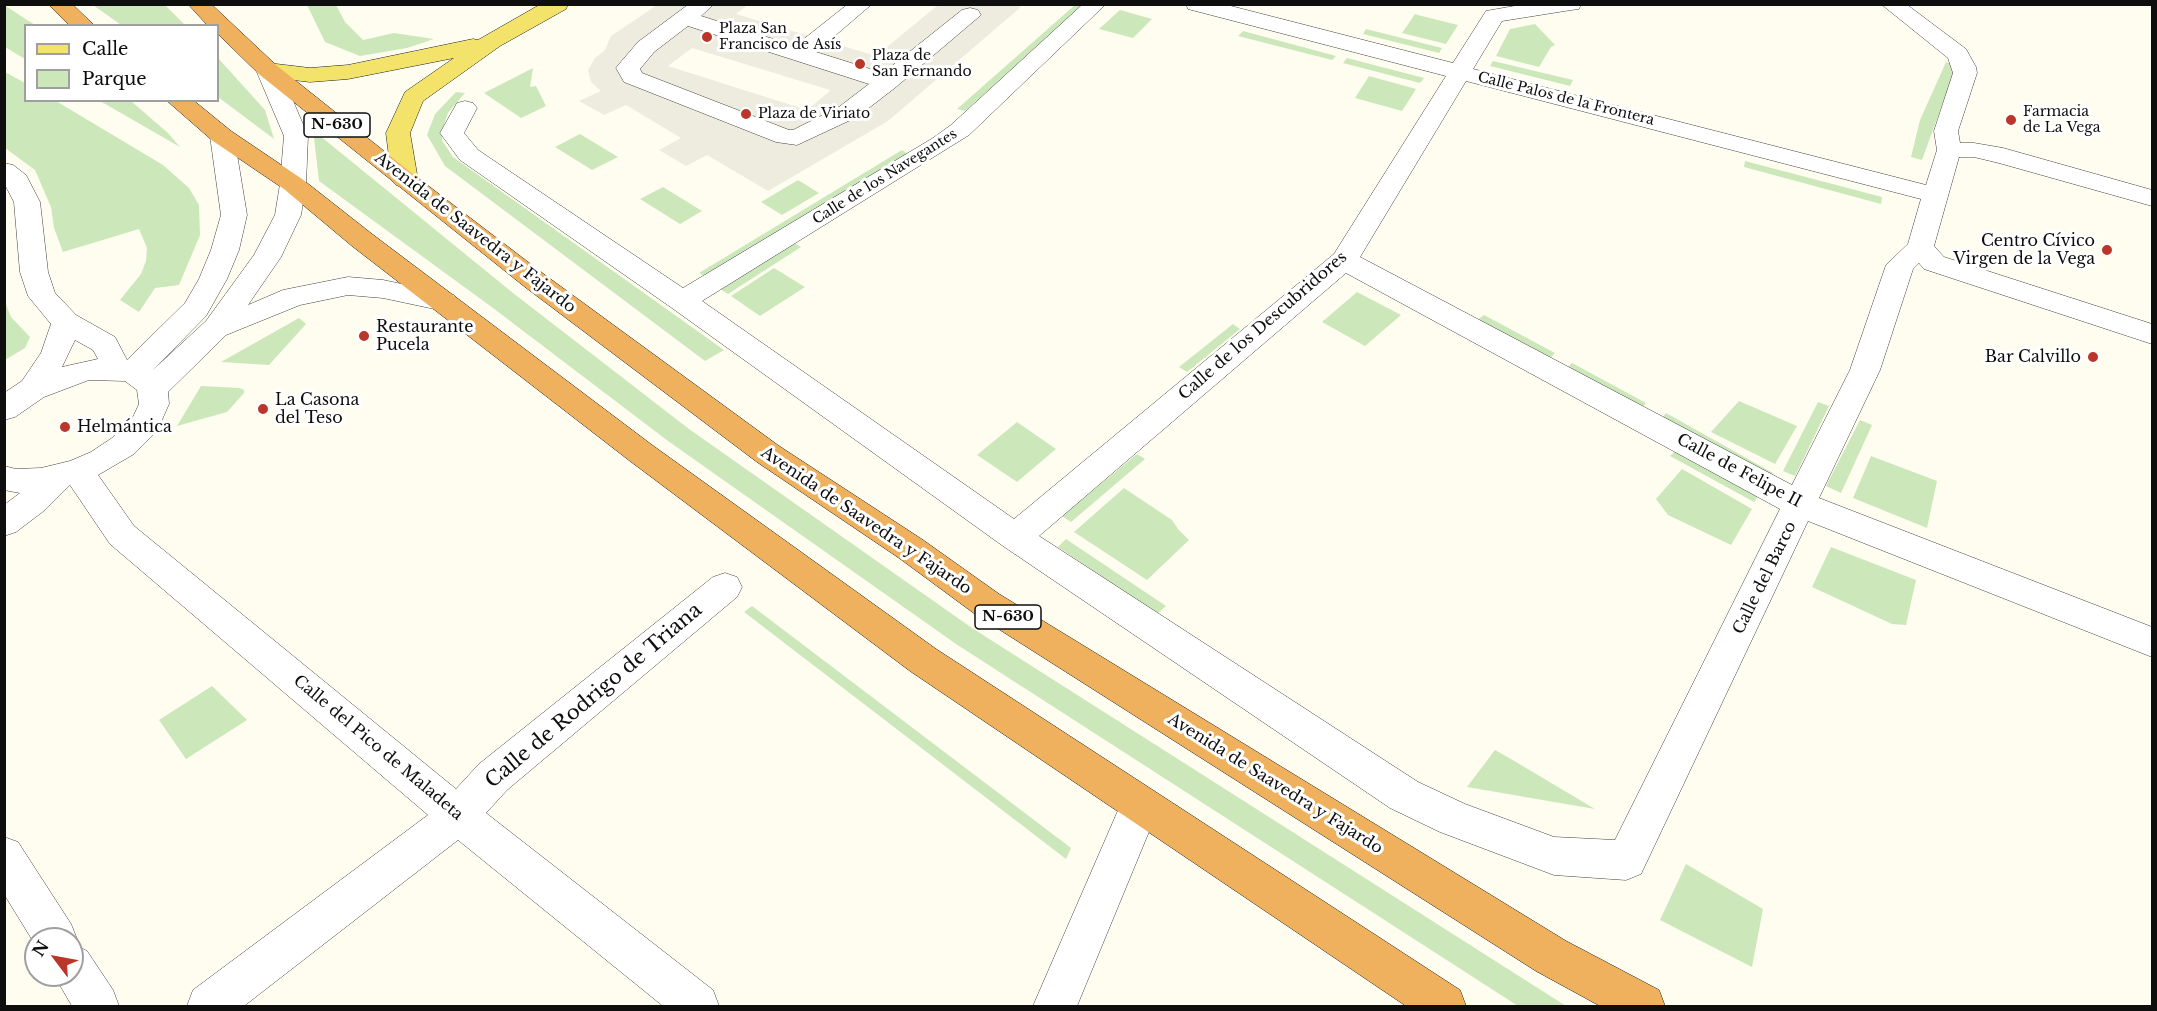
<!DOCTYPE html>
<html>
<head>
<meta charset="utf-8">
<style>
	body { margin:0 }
	#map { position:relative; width:2157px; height:1011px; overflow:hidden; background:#fefdf0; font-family:"Libre Baskerville",serif }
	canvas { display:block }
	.frame { position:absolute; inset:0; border:6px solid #0e0e0e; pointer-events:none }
	.legend { position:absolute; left:24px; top:24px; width:195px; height:78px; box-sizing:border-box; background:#fff; border:2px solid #9f9f9f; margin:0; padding:8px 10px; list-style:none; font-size:18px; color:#0e0e0e }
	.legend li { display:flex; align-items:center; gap:12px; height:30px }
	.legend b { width:30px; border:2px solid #9f9f9f }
	.north { position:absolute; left:24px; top:927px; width:60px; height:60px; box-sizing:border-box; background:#fff; border:2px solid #9f9f9f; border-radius:50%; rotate:302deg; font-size:16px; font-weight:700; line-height:24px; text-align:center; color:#0e0e0e }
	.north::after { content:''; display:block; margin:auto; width:21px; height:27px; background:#ba352a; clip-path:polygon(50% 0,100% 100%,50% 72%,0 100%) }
</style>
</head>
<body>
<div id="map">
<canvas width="2157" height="1011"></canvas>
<div class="frame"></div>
<ul class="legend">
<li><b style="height:8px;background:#f4e36a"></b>Calle</li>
<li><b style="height:16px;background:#cce8ba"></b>Parque</li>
</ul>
<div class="north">N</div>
</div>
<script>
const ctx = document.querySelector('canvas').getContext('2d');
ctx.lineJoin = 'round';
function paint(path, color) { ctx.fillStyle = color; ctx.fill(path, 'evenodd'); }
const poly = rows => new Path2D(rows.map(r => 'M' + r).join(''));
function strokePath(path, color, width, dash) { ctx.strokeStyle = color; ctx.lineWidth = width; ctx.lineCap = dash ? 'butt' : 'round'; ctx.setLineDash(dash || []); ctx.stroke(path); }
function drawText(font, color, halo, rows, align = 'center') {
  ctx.font = font + ' "Libre Baskerville",serif'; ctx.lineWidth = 6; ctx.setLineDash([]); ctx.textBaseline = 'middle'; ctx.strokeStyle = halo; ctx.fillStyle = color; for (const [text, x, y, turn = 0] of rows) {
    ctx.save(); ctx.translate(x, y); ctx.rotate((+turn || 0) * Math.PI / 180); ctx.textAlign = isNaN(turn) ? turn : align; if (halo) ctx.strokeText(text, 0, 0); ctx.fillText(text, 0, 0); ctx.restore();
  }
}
paint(poly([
	[4,5,35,25,26,26,25,59,5,47],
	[93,5,165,5,185,25,121,25],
	[307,5,336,5,345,22,363,40,394,33,434,39,407,48,360,56,325,42],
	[1075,5,1084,5,965,111,957,109],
	[1120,10,1152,19,1133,38,1099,29],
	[1415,14,1418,15,1458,25,1446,44,1402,33],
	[1535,24,1555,45,1551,47,1539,67,1496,56,1510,29],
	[1366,29,1442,48,1439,53,1363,34],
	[1243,31,1336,56,1332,60,1238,36],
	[218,58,265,110,274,139,218,97],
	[1347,58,1424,78,1420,83,1343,63],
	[1493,61,1573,80,1570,86,1490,66],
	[1946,62,1950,63,1954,72,1922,160,1911,157,1920,120],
	[533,68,530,87,536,86,546,106,521,118,484,93],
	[5,72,25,83,26,100,56,101,163,165,189,188,199,205,200,235,179,285,155,288,139,312,120,300,141,274,146,261,147,248,139,229,63,252,54,228,51,207,35,170,5,148],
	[1369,76,1416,89,1402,111,1355,98],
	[456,92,465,93,448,113,443,128,442,140,453,157,724,350,705,361,445,166,427,135,435,114],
	[100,101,131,101,168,133,180,147],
	[580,134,618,157,592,170,555,147],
	[319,135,513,293,689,429,972,628,1566,1006,1518,1006,956,644,668,441,493,308,319,181,314,138],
	[902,150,908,154,705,276,699,273],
	[1745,161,1882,197,1881,204,1744,167],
	[798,180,819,193,782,215,761,202],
	[663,187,702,211,680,224,640,199],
	[794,243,801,247,728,294,720,289],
	[774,268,805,287,760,316,731,296],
	[1357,292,1401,315,1365,346,1322,322],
	[5,302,11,317,30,337,25,348,5,360],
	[1484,315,1555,353,1549,359,1476,321],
	[299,318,306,324,269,365,221,362],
	[1233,324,1240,329,1187,372,1179,367],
	[1572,363,1646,403,1641,409,1566,369],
	[201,386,240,388,244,390,244,393,227,412,177,426],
	[1739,401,1797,426,1775,464,1711,432],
	[1818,402,1829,406,1795,476,1783,471],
	[1666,413,1773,473,1768,478,1661,419],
	[1860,420,1872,425,1841,493,1826,486],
	[1017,422,1056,449,1017,482,977,455],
	[1676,450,1759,495,1754,502,1670,456],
	[1137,454,1145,459,1071,522,1062,516],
	[1871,456,1937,481,1927,528,1853,498],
	[1682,469,1752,509,1731,545,1668,515,1656,499],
	[1124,488,1172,520,1178,529,1189,540,1147,580,1074,532],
	[1066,539,1166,606,1157,614,1058,547],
	[1831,547,1916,580,1906,625,1892,624,1812,587],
	[752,606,1071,848,1066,859,744,612],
	[212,686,247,720,186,759,159,720],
	[1495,750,1511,759,1595,809,1467,787],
	[1686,864,1763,909,1752,967,1660,920]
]), '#cce8ba');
paint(poly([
	[1011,4,1021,7,888,121,768,191,707,155,686,166,659,150,681,138,626,105,604,115,579,101,601,91,591,82,588,70,595,58,605,50,611,36,657,5,748,5,736,14,876,56,938,5],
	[692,48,830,90,830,91,807,110,668,66]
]), '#eeecdf');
const minor = poly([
	[689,4,714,4,701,16,795,46,848,4,872,4,816,52,883,73,962,10,970,8,978,10,981,15,896,87,857,117,797,145,776,142,624,82,616,68,620,63,638,42,689,4],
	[688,26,869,84,839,107,793,130,789,130,642,73,640,69,654,52,688,26],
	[1083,4,1106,4,969,135,702,301,1014,519,1334,254,1446,76,1188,9,1186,4,1223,4,1453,63,1486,11,1526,4,1581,4,1579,9,1571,10,1502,21,1473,69,1926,185,1937,150,1934,131,1953,73,1948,58,1881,4,1906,4,1966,49,1976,67,1977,73,1958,131,1960,143,1974,143,2003,148,2152,190,2152,206,1999,163,1974,157,1959,157,1934,246,1944,257,2152,324,2152,344,1924,269,1919,263,1913,269,1880,370,1819,498,2152,627,2152,657,1808,521,1641,874,1626,880,1554,875,1440,832,1390,808,1003,546,672,308,460,160,440,133,457,103,465,101,473,103,477,108,464,133,478,150,683,288,933,138,951,125,1083,4],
	[1466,81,1921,199,1908,244,1886,265,1850,370,1792,485,1360,257,1466,81],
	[1346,273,1780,509,1615,840,1554,837,1465,804,1418,782,1039,536,1346,273],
	[268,63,276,65,280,70,308,136,306,184,301,215,281,257,248,305,283,290,348,277,383,280,444,293,454,295,458,302,454,309,444,311,383,298,348,295,300,305,226,335,168,392,169,404,157,431,134,454,98,475,134,526,456,789,479,764,713,577,725,573,737,577,742,587,737,597,507,790,486,813,713,990,719,1006,663,1006,458,840,244,1006,187,1006,193,990,428,815,110,544,70,485,45,510,16,532,4,536,4,505,20,493,4,490,4,466,16,469,41,468,70,461,91,452,112,438,133,417,139,404,137,390,125,381,89,380,44,397,15,417,4,420,4,393,22,381,41,353,51,324,28,296,20,272,14,202,4,183,4,163,13,165,26,175,40,202,48,272,55,293,76,315,115,337,127,360,185,303,199,279,211,250,221,215,210,136,213,131,222,129,231,131,234,136,247,215,239,250,227,279,206,316,153,370,206,321,254,255,275,215,280,184,284,136,256,70,260,65,268,63],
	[75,340,93,350,98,359,62,367,75,340],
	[1140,787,1154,792,1160,805,1077,1006,1033,1006,1126,792,1140,787],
	[4,837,18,842,71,924,77,939,75,945,87,951,113,990,119,1006,72,1006,54,975,72,975,72,939,36,939,36,946,4,894,4,837]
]);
const major = poly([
	[541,4,568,4,566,9,500,46,423,101,410,133,418,180,414,185,405,188,396,185,392,180,386,133,405,92,454,58,348,79,310,82,268,77,260,75,256,70,260,65,268,63,310,68,348,65,473,39,478,40,541,4]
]);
const highway = poly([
	[48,4,72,4,95,26,70,26,48,4],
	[188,4,211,4,276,65,414,175,545,275,779,446,923,540,999,594,1566,941,1659,990,1665,1006,1600,1006,1536,971,975,614,899,558,757,462,525,287,260,75,218,34,218,26,208,26,188,4],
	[166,100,193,100,231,131,302,179,372,234,652,445,936,649,1460,990,1466,1006,1406,1006,910,671,630,461,352,246,284,189,213,141,166,100]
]);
strokePath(minor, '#414141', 1);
strokePath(major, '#1f1f1f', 1);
strokePath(highway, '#1f1f1f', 1);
paint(minor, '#fff');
paint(major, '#f4e36a');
paint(highway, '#efb15d');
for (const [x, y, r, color] of [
	[707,37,6,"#ba352a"],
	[860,64,6,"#ba352a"],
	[746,114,6,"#ba352a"],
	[2011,120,6,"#ba352a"],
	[2107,250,6,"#ba352a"],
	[364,336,6,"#ba352a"],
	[2093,357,6,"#ba352a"],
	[263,409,6,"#ba352a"],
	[65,427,6,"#ba352a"]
]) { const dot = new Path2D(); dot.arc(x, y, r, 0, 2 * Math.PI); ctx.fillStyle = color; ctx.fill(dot); strokePath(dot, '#fff', 2); }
drawText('14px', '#0e0e0e', '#fff', [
	["Plaza San",719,29],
	["Francisco de Asís",719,45],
	["Plaza de",872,56],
	["San Fernando",872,72],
	["Farmacia",2023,112],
	["de La Vega",2023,128],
	["Plaza de Viriato",758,114]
], 'left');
drawText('14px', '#0e0e0e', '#fff', [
	["Calle Palos de la Frontera",1566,99,14],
	["Calle de los Navegantes",885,177,-32]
]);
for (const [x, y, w] of [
	[337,125,66],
	[1008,617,66]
]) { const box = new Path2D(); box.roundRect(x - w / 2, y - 12, w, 24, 4.5); ctx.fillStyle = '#fff'; ctx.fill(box); strokePath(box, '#0e0e0e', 1.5); }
drawText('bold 15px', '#0e0e0e', null, [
	["N-630",337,125],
	["N-630",1008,617]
]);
drawText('16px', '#0e0e0e', '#fff', [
	["Avenida de Saavedra y Fajardo",475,233,38],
	["Calle de los Descubridores",1263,326,-41],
	["Calle de Felipe II",1739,471,28],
	["Avenida de Saavedra y Fajardo",866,521,34],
	["Calle del Barco",1765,578,-64],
	["Calle del Pico de Maladeta",378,748,40],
	["Avenida de Saavedra y Fajardo",1275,784,32]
]);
drawText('16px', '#0e0e0e', '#fff', [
	["Centro Cívico",2095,241,"right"],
	["Virgen de la Vega",2095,259,"right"],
	["Restaurante",376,327],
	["Pucela",376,345],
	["Bar Calvillo",2081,357,"right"],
	["La Casona",275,400],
	["del Teso",275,418],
	["Helmántica",77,427]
], 'left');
drawText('20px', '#0e0e0e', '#fff', [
	["Calle de Rodrigo de Triana",594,696,-40]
]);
</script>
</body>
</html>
